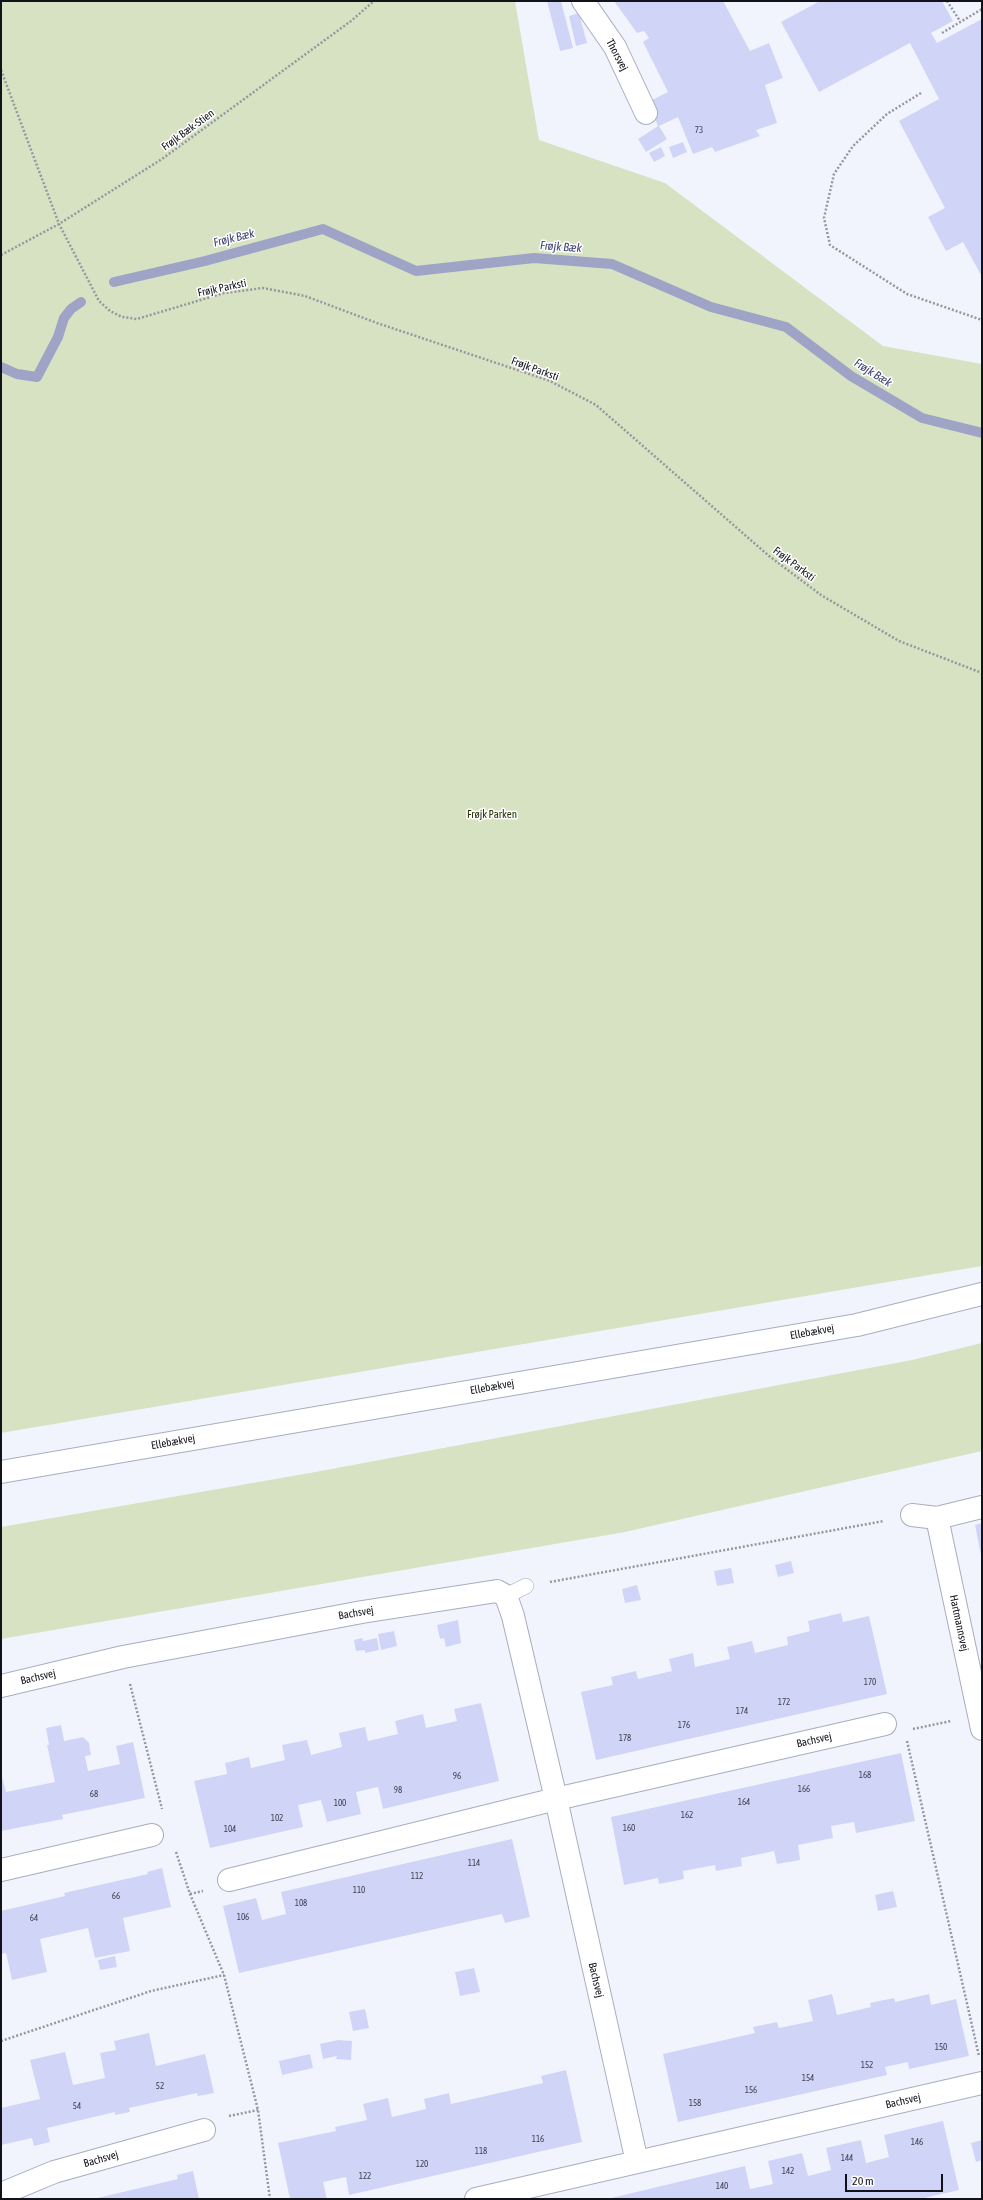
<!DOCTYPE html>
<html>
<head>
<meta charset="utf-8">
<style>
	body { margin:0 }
	#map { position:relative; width:983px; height:2200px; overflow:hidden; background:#f2f4fd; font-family:"Asap Condensed",sans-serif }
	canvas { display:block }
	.frame { position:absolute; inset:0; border:2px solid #11121a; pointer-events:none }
	.scale { position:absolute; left:845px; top:2174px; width:98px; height:18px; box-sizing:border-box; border:2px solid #11121a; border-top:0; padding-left:5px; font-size:12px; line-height:14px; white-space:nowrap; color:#11121a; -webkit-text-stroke:3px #fff; paint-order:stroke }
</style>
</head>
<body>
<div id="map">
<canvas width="983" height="2200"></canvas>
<div class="frame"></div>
<div class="scale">20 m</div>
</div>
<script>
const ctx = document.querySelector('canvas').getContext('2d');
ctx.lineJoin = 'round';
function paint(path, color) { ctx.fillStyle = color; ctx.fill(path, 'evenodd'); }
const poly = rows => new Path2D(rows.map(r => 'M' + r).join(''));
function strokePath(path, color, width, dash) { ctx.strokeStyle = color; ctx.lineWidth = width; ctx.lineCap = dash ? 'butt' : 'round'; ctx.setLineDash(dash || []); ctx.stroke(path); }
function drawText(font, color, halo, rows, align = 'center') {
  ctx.font = font + ' "Asap Condensed",sans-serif'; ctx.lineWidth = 3; ctx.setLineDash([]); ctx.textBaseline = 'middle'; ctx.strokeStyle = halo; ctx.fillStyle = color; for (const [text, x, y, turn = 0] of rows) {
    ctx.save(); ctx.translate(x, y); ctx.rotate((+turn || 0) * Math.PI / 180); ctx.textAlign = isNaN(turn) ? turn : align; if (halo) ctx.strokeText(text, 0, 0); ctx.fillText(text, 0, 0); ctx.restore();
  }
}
paint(poly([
	[1,1,515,1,539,140,665,183,883,346,982,364,982,1266,1,1433],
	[982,1343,982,1451,625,1532,1,1639,1,1527,321,1471,912,1360]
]), '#d7e2c3');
strokePath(poly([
	[114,282,205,261,323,229,416,271,534,258,612,264,711,307,786,327,851,376,922,418,982,433],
	[1,367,17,374,37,377,58,337,64,318,71,309,81,302]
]), '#9fa3c5', 10);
paint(poly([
	[547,1,561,1,573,48,560,51],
	[614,1,723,1,750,51,769,43,783,78,765,85,777,123,756,130,760,136,715,152,712,147,693,154,678,117,659,126,667,139,646,152,638,139,658,126,648,102,668,92,643,42,649,38,644,31,637,33],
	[820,1,942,1,953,21,931,33,937,43,982,19,982,277,963,242,946,251,928,217,945,208,899,121,939,99,910,43,819,92,781,22],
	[579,13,587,43,576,46,569,16],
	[683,142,687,152,673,158,669,147],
	[661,147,665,156,654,162,649,153],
	[982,1523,982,1555,981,1555,975,1525],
	[791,1561,794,1573,778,1577,775,1565],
	[731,1568,734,1583,717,1586,714,1571],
	[637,1585,641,1600,625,1603,622,1589],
	[841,1613,843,1622,869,1616,887,1694,596,1760,581,1692,613,1685,611,1677,636,1671,638,1679,672,1671,669,1659,693,1653,695,1667,730,1659,727,1647,752,1641,755,1653,788,1645,787,1637,810,1631,808,1621],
	[458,1620,461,1643,446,1647,444,1638,440,1639,437,1625],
	[394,1631,397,1646,381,1650,378,1634],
	[362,1638,363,1641,377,1638,379,1650,365,1653,365,1650,356,1651,354,1640],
	[481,1703,499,1781,383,1809,378,1787,356,1792,361,1814,327,1822,321,1800,298,1805,303,1827,210,1848,194,1781,227,1774,225,1763,249,1757,251,1768,285,1760,282,1745,307,1740,311,1755,342,1747,339,1733,365,1727,368,1741,398,1734,395,1721,423,1714,426,1728,457,1721,454,1709],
	[61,1725,64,1741,83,1737,89,1743,91,1755,85,1756,88,1771,120,1764,116,1746,133,1742,145,1798,62,1815,63,1819,1,1831,1,1773,6,1792,55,1782,47,1745,49,1745,46,1728],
	[901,1753,915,1821,856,1833,854,1822,831,1826,833,1838,798,1845,800,1860,777,1864,774,1851,741,1858,742,1866,716,1871,715,1865,683,1871,684,1879,659,1884,658,1878,624,1885,611,1817],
	[512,1839,530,1917,505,1923,502,1914,239,1973,223,1906,256,1898,262,1920,286,1914,281,1892],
	[162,1868,171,1907,123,1918,130,1951,95,1958,88,1928,40,1939,47,1972,12,1980,6,1953,1,1954,1,1911,65,1896,64,1893,148,1874,147,1872],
	[893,1891,897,1907,878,1911,875,1895],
	[115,1956,117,1967,100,1970,98,1960],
	[474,1968,480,1992,460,1996,455,1972],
	[832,1994,837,2015,871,2007,870,2003,894,1998,895,2002,929,1994,931,2005,956,1999,969,2056,909,2069,908,2062,885,2067,887,2075,678,2122,663,2054,755,2033,753,2027,777,2022,779,2028,813,2021,808,2000],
	[365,2009,369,2028,353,2031,349,2012],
	[149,2033,156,2066,205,2054,214,2093,198,2096,197,2093,129,2108,130,2112,115,2115,115,2112,47,2128,50,2142,34,2146,32,2138,1,2145,1,2108,40,2099,30,2060,65,2052,73,2085,105,2078,100,2053,116,2050,114,2041],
	[338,2040,352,2041,351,2060,336,2059,337,2056,323,2059,320,2044],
	[310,2054,313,2068,282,2075,279,2061],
	[566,2070,582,2142,349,2195,346,2177,323,2182,327,2199,290,2199,278,2143,336,2131,335,2127,367,2120,363,2104,388,2098,392,2117,426,2109,424,2099,449,2093,451,2104,543,2083,541,2076],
	[943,2121,959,2190,920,2199,607,2199,745,2166,750,2189,773,2184,768,2161,802,2153,808,2176,831,2170,826,2148,861,2140,866,2163,889,2157,884,2135],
	[982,2140,982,2160,976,2162,971,2143],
	[193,2171,199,2199,93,2199,178,2179,177,2175]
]), '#d0d5f8');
const lane = poly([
	[506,1596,526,1586]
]);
const street = poly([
	[583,1,615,47,646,113],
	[912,1515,937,1518,982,1507],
	[937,1518,982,1729],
	[1,1686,123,1657,362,1612,497,1591,506,1596,513,1616,556,1799,637,2162],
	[1,1870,152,1835],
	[229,1880,556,1799,885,1724],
	[1,2194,54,2172,204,2130],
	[476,2199,982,2083]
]);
const secondary = poly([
	[1,1472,857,1325,982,1294]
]);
strokePath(lane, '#a9acc1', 16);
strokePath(street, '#a9acc1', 24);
strokePath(secondary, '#a9acc1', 24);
strokePath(poly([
	[947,1,960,21],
	[942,33,982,9],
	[1,70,59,224,99,301,110,311,122,317,137,319,224,293,263,288,305,296,377,323,550,381,596,405,769,556,821,595,899,641,982,673],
	[921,93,887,114,853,146,834,174,824,218,830,245,907,294,982,320],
	[1,255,59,224,162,159,351,21,374,1],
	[550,1582,884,1521],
	[130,1684,162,1809],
	[913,1729,951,1721],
	[907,1741,979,2056],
	[176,1852,190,1894,224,1975,258,2110,270,2199],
	[190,1894,203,1891],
	[1,2041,151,1991,224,1975],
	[229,2116,258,2110]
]), '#95979f', 2.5, [2, 2]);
strokePath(lane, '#fff', 15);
strokePath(street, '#fff', 22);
strokePath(secondary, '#fff', 22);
drawText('9px', '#414352', null, [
	["73",699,130],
	["170",870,1682],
	["172",784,1702],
	["174",742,1711],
	["176",684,1725],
	["178",625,1738],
	["168",865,1775],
	["96",457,1776],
	["166",804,1789],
	["98",398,1790],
	["68",94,1794],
	["164",744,1802],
	["100",340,1803],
	["162",687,1815],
	["102",277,1818],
	["160",629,1828],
	["104",230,1829],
	["114",474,1863],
	["112",417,1876],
	["110",359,1890],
	["66",116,1896],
	["108",301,1903],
	["106",243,1917],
	["64",34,1918],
	["150",941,2047],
	["152",867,2065],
	["154",808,2078],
	["52",160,2086],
	["156",751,2090],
	["158",695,2103],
	["54",77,2106],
	["116",538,2139],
	["146",917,2142],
	["118",481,2151],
	["144",847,2158],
	["120",422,2164],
	["142",788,2171],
	["122",365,2176],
	["140",722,2186]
]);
drawText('11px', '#11121a', '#fff', [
	["Thorsvej",617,55,62],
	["Frøjk Bæk-Stien",188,130,-36],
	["Frøjk Parksti",222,288,-12],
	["Frøjk Parksti",535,369,20],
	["Frøjk Parksti",794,564,37],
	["Ellebækvej",812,1332,-10],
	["Ellebækvej",492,1387,-10],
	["Ellebækvej",173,1442,-10],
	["Bachsvej",356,1613,-10],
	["Hartmannsvej",959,1623,78],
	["Bachsvej",38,1677,-13],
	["Bachsvej",814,1740,-13],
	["Bachsvej",596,1980,77],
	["Bachsvej",903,2101,-13],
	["Bachsvej",101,2159,-16]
]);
drawText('11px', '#252f05', '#fff', [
	["Frøjk Parken",492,815]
]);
drawText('italic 12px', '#424675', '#fff', [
	["Frøjk Bæk",234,238,-14],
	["Frøjk Bæk",561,247,4],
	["Frøjk Bæk",873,373,32]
]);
</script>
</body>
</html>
